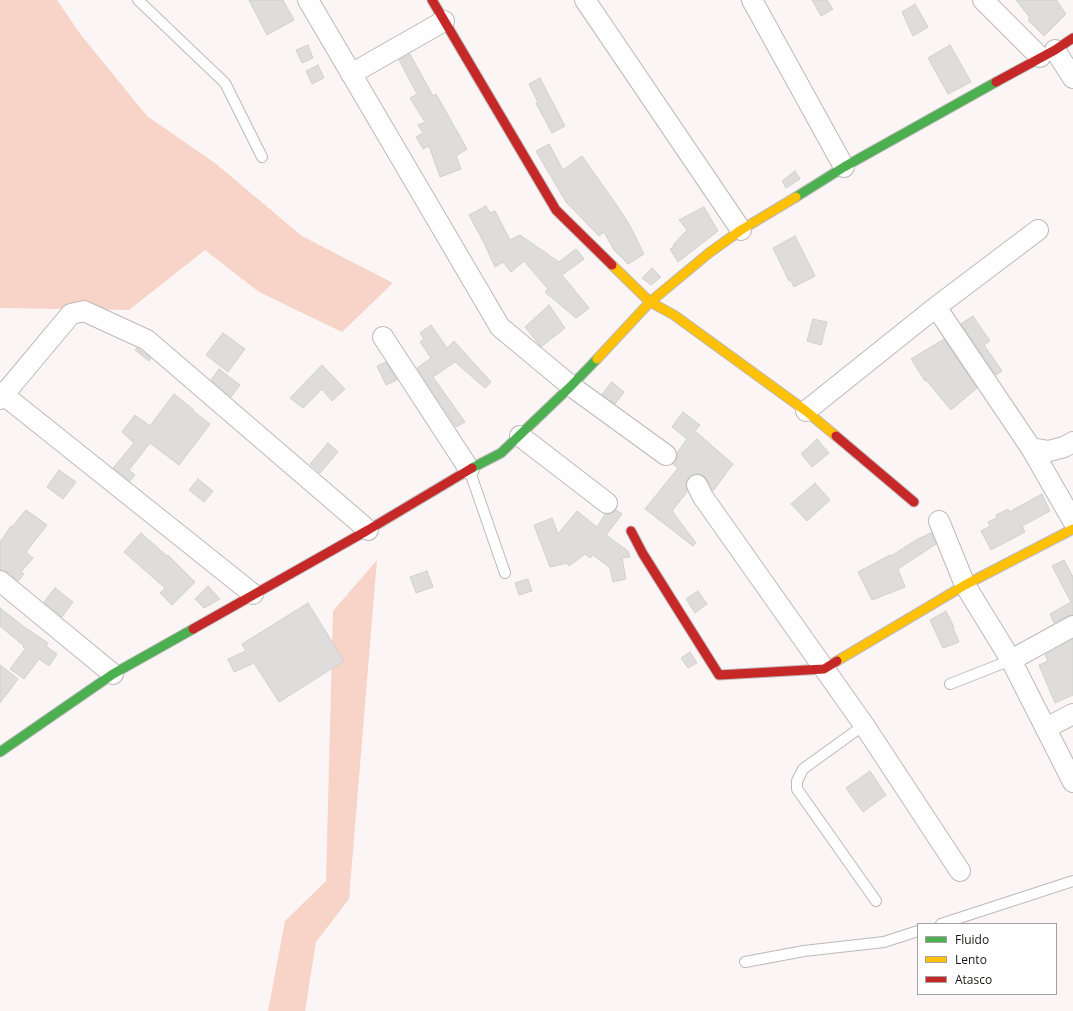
<!DOCTYPE html>
<html>
<head>
<meta charset="utf-8">
<style>
	body { margin:0 }
	#map { position:relative; width:1073px; height:1011px; overflow:hidden; background:#fbf6f5; font-family:"Open Sans",sans-serif }
	canvas { display:block }
	.legend { position:absolute; left:917px; top:923px; width:140px; height:72px; box-sizing:border-box; background:#fff; border:1px solid #a3a1a1; margin:0; padding:5px 7px; list-style:none; font-size:12px; color:#1a1514 }
	.legend li { display:flex; align-items:center; gap:8px; height:20px }
	.legend b { width:20px; border:1px solid #a3a1a1 }
</style>
</head>
<body>
<div id="map">
<canvas width="1073" height="1011"></canvas>
<ul class="legend">
<li><b style="height:5px;background:#4caf50"></b>Fluido</li>
<li><b style="height:5px;background:#ffc107"></b>Lento</li>
<li><b style="height:5px;background:#c62828"></b>Atasco</li>
</ul>
</div>
<script>
const ctx = document.querySelector('canvas').getContext('2d');
ctx.lineJoin = 'round';
function paint(path, color) { ctx.fillStyle = color; ctx.fill(path, 'evenodd'); }
const poly = rows => new Path2D(rows.map(r => 'M' + r).join(''));
function strokePath(path, color, width, dash) { ctx.strokeStyle = color; ctx.lineWidth = width; ctx.lineCap = dash ? 'butt' : 'round'; ctx.setLineDash(dash || []); ctx.stroke(path); }
paint(poly([
	[0,0,57,0,81,35,147,116,215,163,302,236,393,283,342,332,259,292,205,250,129,310,0,308],
	[377,560,349,899,316,942,305,1011,268,1011,285,921,326,881,333,611]
]), '#f8d3c8');
const building = poly([
	[249,0,283,0,294,20,267,35,249,0],
	[812,0,827,0,833,9,821,16,812,0],
	[1016,0,1056,0,1066,14,1044,36,1028,20,1030,18,1016,0],
	[915,4,928,27,913,36,902,12,915,4],
	[308,45,313,58,302,63,296,50,308,45],
	[950,45,971,82,948,94,928,58,950,45],
	[410,54,433,96,436,94,467,149,456,156,461,169,440,177,429,146,423,149,416,137,423,133,418,125,425,122,410,98,417,94,399,60,410,54],
	[318,65,324,78,312,84,306,71,318,65],
	[540,78,565,126,552,133,536,103,538,102,529,84,540,78],
	[549,144,563,170,582,156,616,204,629,224,644,254,628,264,614,250,604,232,599,236,566,202,536,151,549,144],
	[795,171,800,179,786,188,782,181,795,171],
	[486,206,490,213,495,211,510,240,520,235,559,262,576,249,578,251,584,259,562,275,589,308,576,318,545,292,548,289,524,261,511,272,503,262,495,267,484,243,469,215,486,206],
	[704,207,718,231,678,262,670,249,674,247,673,245,687,230,679,220,704,207],
	[795,236,815,276,794,287,790,279,789,281,773,248,795,236],
	[652,268,661,277,651,285,642,278,652,268],
	[549,305,565,328,541,347,525,327,549,305],
	[973,316,990,341,984,345,1002,371,996,375,961,324,973,316],
	[813,319,827,322,821,345,807,341,813,319],
	[431,325,447,348,454,341,491,382,485,388,455,362,433,377,465,422,456,427,417,368,431,358,420,342,424,339,420,333,431,325],
	[223,333,245,349,228,372,206,355,223,333],
	[944,339,977,388,951,410,926,380,925,381,911,359,944,339],
	[137,348,151,358,149,361,135,350,137,348],
	[386,362,397,380,386,385,377,366,386,362],
	[322,365,345,389,332,401,322,389,303,408,290,398,322,365],
	[219,369,240,385,231,397,211,380,219,369],
	[612,382,624,392,615,404,602,394,612,382],
	[174,394,194,410,193,411,210,424,179,465,150,443,129,470,135,475,130,481,113,468,134,443,122,432,135,415,150,426,174,394],
	[683,412,700,425,695,431,733,464,713,491,707,480,703,475,698,474,692,475,687,479,686,485,687,492,672,511,696,543,693,546,645,509,678,468,673,464,675,461,677,457,677,453,687,439,672,427,683,412],
	[817,439,829,453,812,467,801,454,817,439],
	[328,443,338,452,320,473,310,464,328,443],
	[59,470,76,482,63,499,47,487,59,470],
	[198,479,213,491,204,502,189,490,198,479],
	[815,483,830,500,807,521,791,504,815,483],
	[1042,494,1050,511,1022,526,1025,532,991,550,981,531,990,526,988,522,997,518,996,515,1008,509,1009,512,1042,494],
	[26,510,47,525,26,552,33,558,21,572,24,574,18,581,7,572,0,570,0,542,11,526,12,527,26,510],
	[616,510,622,514,606,535,628,551,630,557,622,558,626,579,613,582,610,568,593,555,590,558,585,554,569,566,567,563,550,567,534,525,552,518,558,534,577,511,597,527,605,514,611,514,616,510],
	[141,533,167,556,168,555,195,582,172,605,160,593,165,588,124,552,141,533],
	[931,533,936,544,898,569,905,587,872,600,858,572,890,555,891,556,916,540,931,533],
	[1064,560,1073,577,1073,615,1067,616,1054,623,1050,614,1071,602,1052,566,1064,560],
	[427,571,433,587,416,593,410,577,427,571],
	[528,579,532,591,519,595,515,583,528,579],
	[208,586,220,599,204,608,195,599,208,586],
	[55,588,73,602,62,617,44,602,55,588],
	[698,591,707,604,695,613,686,599,698,591],
	[308,603,344,661,279,702,254,663,234,672,228,659,246,651,242,644,308,603],
	[0,608,23,626,48,643,46,646,57,654,49,666,39,659,24,679,10,669,25,649,23,647,24,646,0,626,0,608],
	[946,611,954,627,953,628,959,642,943,648,930,620,946,611],
	[1073,639,1073,695,1055,703,1039,665,1048,661,1045,655,1073,639],
	[690,652,697,663,688,668,681,658,690,652],
	[0,665,18,679,0,703,0,665],
	[870,771,886,795,863,812,846,788,870,771]
]);
paint(building, '#dedddc');
strokePath(building, '#d0d0d0', 1);
const lane = poly([
	[138,0,225,83,262,157],
	[469,469,505,573],
	[950,684,1011,660],
	[864,725,803,769,797,781,797,789,876,901],
	[941,924,1073,881],
	[745,962,804,951,884,942,918,931]
]);
const street = poly([
	[308,0,500,327,571,386,666,455],
	[585,0,741,230],
	[752,0,844,167],
	[983,0,1040,57],
	[1055,50,1073,78],
	[351,74,444,21],
	[936,307,1031,448,1073,521],
	[383,337,469,469],
	[0,392,253,594],
	[0,399,71,314,84,311,147,340,368,530],
	[806,411,936,307,1038,230],
	[520,436,607,503],
	[1031,448,1049,451,1064,447,1073,442],
	[697,485,703,497,864,725,960,871],
	[939,521,965,585,1011,660,1073,782],
	[0,581,113,674],
	[1011,660,1073,626],
	[1046,728,1073,714]
]);
const fast = poly([
	[796,197,844,167,996,82],
	[472,468,501,453,571,386,597,359],
	[0,752,113,674,193,629]
]);
const slow = poly([
	[612,265,650,302,674,315,806,411,836,436],
	[597,359,650,302,709,253,741,230,796,197],
	[837,661,965,585,1073,529]
]);
const jam = poly([
	[432,0,556,210,612,265],
	[996,82,1055,50,1073,38],
	[836,436,914,502],
	[631,531,643,554,719,675,824,669,837,661],
	[193,629,368,530,472,468]
]);
strokePath(lane, '#bdb9b8', 12);
strokePath(street, '#bdb9b8', 22);
strokePath(fast, '#bdb9b8', 11);
strokePath(slow, '#bdb9b8', 11);
strokePath(jam, '#bdb9b8', 11);
strokePath(lane, '#fefefe', 10);
strokePath(street, '#fefefe', 20);
strokePath(fast, '#4caf50', 9);
strokePath(slow, '#ffc107', 9);
strokePath(jam, '#c62828', 9);
</script>
</body>
</html>
